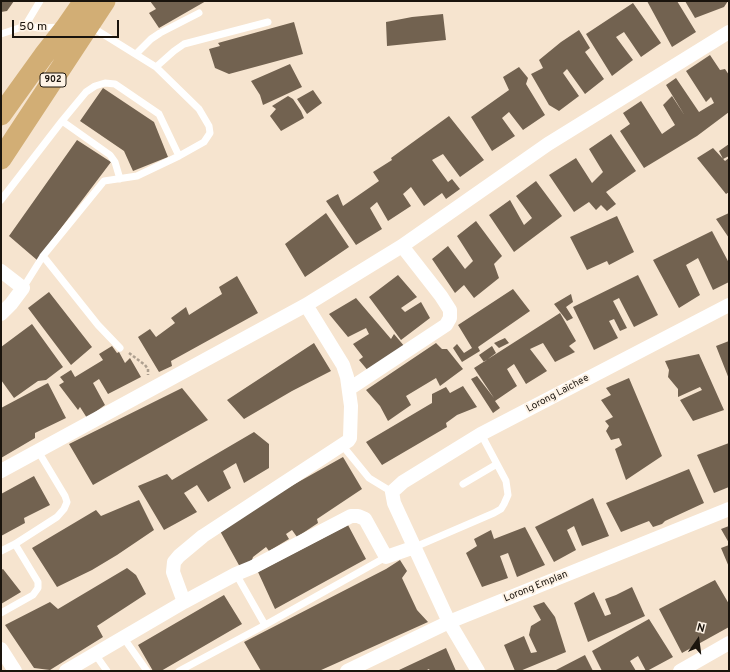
<!DOCTYPE html>
<html>
<head>
<meta charset="utf-8">
<style>
	body { margin:0 }
	#map { position:relative; width:730px; height:672px; overflow:hidden; background:#f6e4cf; font-family:Overpass,sans-serif }
	canvas { display:block }
	.frame { position:absolute; inset:0; border:2px solid #1a140d; pointer-events:none }
	.north { position:absolute; left:678px; top:620px; width:40px; height:40px; -webkit-text-stroke:3px #fef3e6; paint-order:stroke; rotate:14deg; font-size:11px; font-weight:700; line-height:16px; text-align:center; color:#1a140d }
	.north::after { content:''; display:block; margin:auto; width:14px; height:18px; background:#1a140d; clip-path:polygon(50% 0,100% 100%,50% 72%,0 100%) }
	.scale { position:absolute; left:12px; top:20px; width:107px; height:18px; box-sizing:border-box; border:2px solid #1a140d; border-top:0; padding-left:5px; font-size:12px; line-height:14px; white-space:nowrap; color:#1a140d; -webkit-text-stroke:3px #fef3e6; paint-order:stroke }
</style>
</head>
<body>
<div id="map">
<canvas width="730" height="672"></canvas>
<div class="frame"></div>
<div class="north">N</div>
<div class="scale">50 m</div>
</div>
<script>
const ctx = document.querySelector('canvas').getContext('2d');
ctx.lineJoin = 'round';
function paint(path, color) { ctx.fillStyle = color; ctx.fill(path, 'evenodd'); }
const poly = rows => new Path2D(rows.map(r => 'M' + r).join(''));
function strokePath(path, color, width, dash) { ctx.strokeStyle = color; ctx.lineWidth = width; ctx.lineCap = dash ? 'butt' : 'round'; ctx.setLineDash(dash || []); ctx.stroke(path); }
function drawText(font, color, halo, rows, align = 'center') {
  ctx.font = font + ' Overpass,sans-serif'; ctx.lineWidth = 4; ctx.setLineDash([]); ctx.textBaseline = 'middle'; ctx.strokeStyle = halo; ctx.fillStyle = color; for (const [text, x, y, turn = 0] of rows) {
    ctx.save(); ctx.translate(x, y); ctx.rotate((+turn || 0) * Math.PI / 180); ctx.textAlign = isNaN(turn) ? turn : align; if (halo) ctx.strokeText(text, 0, 0); ctx.fillText(text, 0, 0); ctx.restore();
  }
}
paint(poly([
	[1,1,14,1,7,11,1,12],
	[150,1,206,1,159,28,149,13,156,9],
	[647,1,677,1,696,32,672,47],
	[685,1,728,1,724,7,695,18],
	[633,3,661,43,641,57,624,32,616,37,633,60,612,76,586,34],
	[443,14,446,40,387,46,386,22,412,17],
	[294,22,303,54,229,74,215,68,209,49,220,46,218,43],
	[579,30,590,48,585,52,604,79,585,94,567,69,563,73,579,96,559,111,549,105,531,74,543,68,539,60,561,42],
	[710,55,720,70,725,69,729,75,729,112,697,136,644,168,620,131,630,124,623,113,641,101,662,134,675,125,663,105,672,96,685,116,666,85,676,78,699,112,714,103,711,97,706,102,686,71],
	[290,64,302,87,263,105,260,95,251,81],
	[519,67,528,78,526,84,545,115,523,130,509,112,502,118,515,136,492,151,471,117,509,90,503,77],
	[103,88,154,122,168,157,133,171,124,151,80,121],
	[313,90,322,103,307,114,297,99],
	[288,96,293,99,301,111,304,118,281,131,270,116,276,109,272,106],
	[449,116,484,160,460,177,443,154,432,160,448,182,452,179,460,189,446,199,442,193,424,206,411,187,403,194,411,206,388,221,377,202,370,208,382,229,356,245,326,201,338,194,343,206,379,181,373,172,392,160,391,158],
	[611,134,636,171,606,192,616,204,607,211,601,205,596,210,589,202,574,212,549,175,576,158,592,183,603,172,589,149],
	[77,140,111,162,37,260,9,236],
	[729,144,729,156,723,159,719,151],
	[713,148,725,161,729,158,729,192,726,194,697,158],
	[536,181,562,216,514,252,489,215,510,200,524,225,532,218,516,196],
	[326,213,349,247,305,277,285,244],
	[729,213,729,238,716,219],
	[617,216,634,252,609,265,607,261,587,270,570,237],
	[476,221,502,256,494,264,499,278,474,298,464,285,455,293,432,259,448,246,465,269,473,261,457,236],
	[712,231,729,263,729,282,713,290,698,258,686,265,700,295,679,308,653,260],
	[398,275,417,297,401,308,405,312,421,302,430,318,401,340,369,297],
	[638,275,658,315,634,327,619,298,613,301,627,328,620,331,614,319,609,321,618,338,594,350,573,307],
	[237,276,258,313,171,361,172,366,159,372,138,337,150,329,156,337,175,323,171,318,186,307,189,315,222,294,219,287],
	[513,289,530,311,478,347,480,351,462,362,453,348,457,344,464,353,472,348,458,325],
	[49,292,92,347,71,365,28,308],
	[571,294,573,302,566,307,573,318,567,321,554,304],
	[356,298,391,339,394,334,405,347,370,373,359,360,363,357,353,344,369,334,366,328,348,337,329,314],
	[560,313,576,341,569,346,575,352,555,362,543,343,530,349,547,371,526,384,514,364,507,369,517,386,495,401,500,408,493,413,471,379,477,376,494,398,474,368],
	[32,324,63,367,46,380,38,381,14,398,1,380,1,347],
	[505,338,509,343,499,348,494,343],
	[729,341,729,379,716,346],
	[314,343,331,371,292,391,244,419,227,400],
	[436,343,442,349,447,349,463,369,440,386,436,378,406,396,411,405,388,421,380,406,366,390],
	[112,346,117,353,119,352,125,363,130,358,141,377,108,394,99,379,93,383,105,405,87,418,80,407,78,410,59,385,64,382,60,377,71,370,75,377,103,360,99,354],
	[492,346,496,353,484,362,479,355],
	[699,354,724,410,693,421,680,400,702,390,700,387,678,397,678,389,668,377,669,370,665,361],
	[629,378,662,456,626,480,615,449,622,445,619,438,611,440,606,431,609,426,605,421,613,417,601,400,611,395,606,388],
	[48,383,66,418,35,433,35,438,1,458,1,408],
	[463,386,477,407,457,415,446,423,447,427,382,465,366,442,432,403,432,394,446,387,450,393],
	[182,388,208,420,93,485,69,444],
	[254,432,269,444,269,468,244,483,236,463,223,471,231,488,208,502,197,485,184,493,197,512,164,530,138,486,167,474,172,480],
	[729,443,729,487,714,493,697,455],
	[343,457,362,489,317,519,318,523,297,537,292,530,286,534,289,539,269,551,266,547,253,557,252,560,240,567,220,531,225,523],
	[689,469,704,503,665,521,662,524,653,527,649,521,621,532,606,503],
	[34,476,50,505,24,518,25,523,1,536,1,494],
	[593,498,609,536,582,546,574,526,567,530,576,550,554,562,535,527],
	[139,500,154,530,117,555,92,570,57,587,32,548,96,510,101,516],
	[348,525,366,559,275,609,258,572],
	[729,526,729,543,721,529],
	[525,527,545,565,517,577,508,553,500,556,508,578,482,587,466,553,477,546,474,539,491,530,494,539],
	[729,545,729,567,721,548],
	[400,560,407,571,402,578,417,610,428,622,319,671,261,671,244,642,386,569],
	[127,568,136,575,146,594,97,626,103,637,50,670,34,668,5,625,50,602,58,609],
	[3,569,21,592,1,604,1,570],
	[715,580,729,604,729,627,682,653,659,609],
	[632,587,645,616,588,642,574,603,594,592,605,616,611,614,605,599,616,595],
	[224,595,242,624,161,671,153,671,138,645],
	[544,602,555,617,566,652,520,671,515,671,504,645,524,636,531,653,537,652,529,635,531,626,541,620,533,606],
	[649,619,673,657,647,671,646,671,638,656,630,661,636,671,602,671,592,651],
	[446,648,456,671,430,671,429,669,425,671,399,671,399,670],
	[585,655,593,671,554,671]
]), '#726250');
strokePath(poly([
	[129,353,145,365,148,369,148,375]
]), '#ad9f8f', 2.5, [3, 2]);
strokePath(poly([
	[25,26,40,1],
	[1,34,25,26,41,28,61,27],
	[136,54,151,39,160,33,199,13],
	[156,67,174,51,184,44,268,22],
	[62,121,110,155,115,162,120,179],
	[1,200,62,121,86,92,95,86,105,83,115,84,159,114,179,156],
	[43,256,98,325,120,348],
	[23,288,43,256,104,181,137,176,179,156,204,142,210,133,209,126,199,109,156,67,90,26],
	[342,445,369,478,392,492],
	[463,484,497,464],
	[415,547,494,513,501,509,504,504,508,495,506,481,481,434],
	[1,551,15,544,57,517,64,509,67,502,65,496,38,451],
	[236,574,265,625],
	[1,613,33,595,38,588,38,582,15,544],
	[123,637,147,671],
	[95,654,107,671],
	[179,671,265,625,386,557]
]), '#fff', 7);
strokePath(poly([
	[1,271,23,288,11,304,1,314],
	[349,389,446,325,450,318,450,310,441,296,402,246],
	[1,471,306,305,402,246,548,144,729,32],
	[184,602,173,572,174,562,179,556,203,536,348,441,350,438,351,406,347,377,343,365,306,305],
	[1,649,15,671],
	[66,671,184,602,236,574,253,567,351,516,358,516,365,519,386,557,415,547],
	[347,671,449,622,729,509],
	[478,671,449,622,394,503,392,492,403,482,481,434,729,305],
	[680,671,729,643]
]), '#fff', 14);
strokePath(poly([
	[1,115,44,55,66,27,84,1],
	[1,159,105,1]
]), '#d2ae75', 21);
for (const [x, y, w] of [
	[53,80,26]
]) { const box = new Path2D(); box.roundRect(x - w / 2, y - 7, w, 14, 3); ctx.fillStyle = '#fef3e6'; ctx.fill(box); strokePath(box, '#1a140d', 1); }
drawText('bold 9px', '#1a140d', null, [
	["902",53,80]
]);
drawText('10px', '#1a140d', '#fef3e6', [
	["Lorong Laichee",558,394,-28],
	["Lorong Emplan",536,587,-22]
]);
</script>
</body>
</html>
